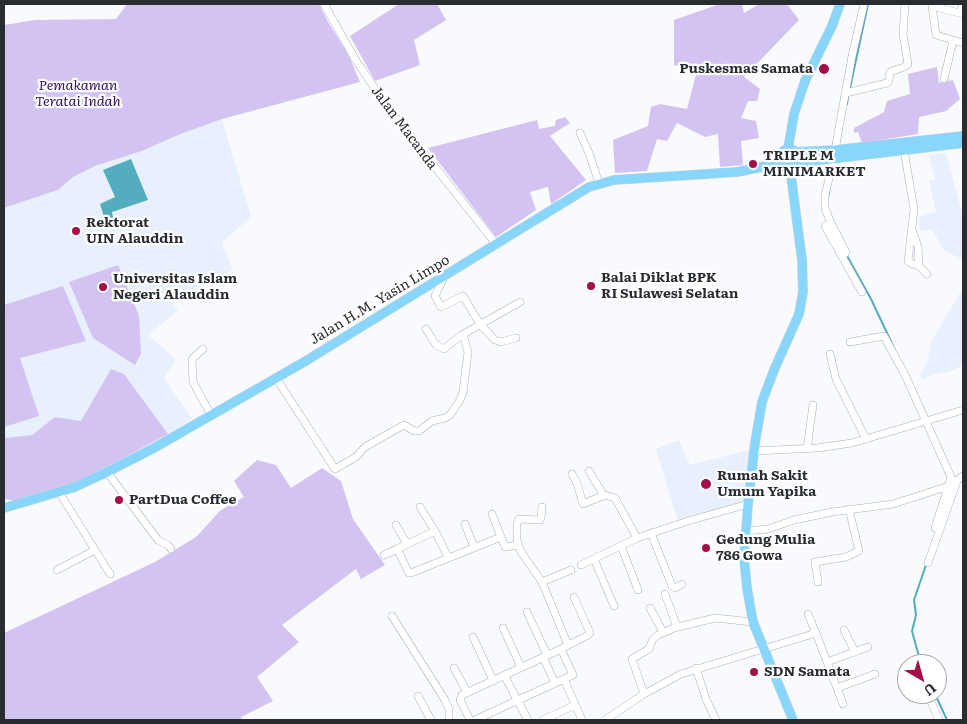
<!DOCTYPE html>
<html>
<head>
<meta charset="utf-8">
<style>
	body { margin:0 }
	#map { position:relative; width:967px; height:724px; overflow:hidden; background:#f8fafd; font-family:Literata,serif }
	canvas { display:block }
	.frame { position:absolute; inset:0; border:5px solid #292d32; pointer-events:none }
	.north { position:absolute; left:897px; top:654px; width:50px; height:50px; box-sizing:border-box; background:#fff; border:1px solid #a9abad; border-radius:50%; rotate:142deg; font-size:14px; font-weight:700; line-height:20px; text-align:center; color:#292d32 }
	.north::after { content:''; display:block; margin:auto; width:18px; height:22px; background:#a40e4a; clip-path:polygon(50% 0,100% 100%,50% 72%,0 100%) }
</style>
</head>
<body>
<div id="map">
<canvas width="967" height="724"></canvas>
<div class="frame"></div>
<div class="north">U</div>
</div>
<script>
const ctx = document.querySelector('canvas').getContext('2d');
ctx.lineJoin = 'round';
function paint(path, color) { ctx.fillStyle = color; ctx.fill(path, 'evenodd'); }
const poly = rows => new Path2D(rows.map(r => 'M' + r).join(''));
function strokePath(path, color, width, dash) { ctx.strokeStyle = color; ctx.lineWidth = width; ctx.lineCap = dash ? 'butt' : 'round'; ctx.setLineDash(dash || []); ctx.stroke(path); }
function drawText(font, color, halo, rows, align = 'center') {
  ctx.font = font + ' Literata,serif'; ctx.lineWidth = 4.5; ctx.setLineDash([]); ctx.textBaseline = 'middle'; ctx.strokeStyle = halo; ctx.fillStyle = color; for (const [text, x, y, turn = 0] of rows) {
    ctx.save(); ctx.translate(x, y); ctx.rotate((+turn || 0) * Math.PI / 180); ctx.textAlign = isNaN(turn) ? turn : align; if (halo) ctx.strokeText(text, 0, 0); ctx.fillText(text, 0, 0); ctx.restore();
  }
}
paint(poly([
	[222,119,251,217,223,241,223,245,233,270,173,303,178,310,148,335,176,359,164,378,192,419,168,434,124,374,81,421,55,417,32,435,4,438,4,208,58,190,73,177,95,166,142,151,178,135],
	[946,153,963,216,963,259,946,252,931,229,920,231,919,217,936,212,929,181,935,179,929,155],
	[963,292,963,365,951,371,933,375,922,380,921,374,928,360,931,342,960,293],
	[679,440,690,465,749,450,744,502,678,522,656,449]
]), '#e7f0fc');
paint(poly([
	[127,4,319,4,328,22,348,54,360,82,222,119,178,135,142,151,95,166,73,177,58,190,4,208,4,25,35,20,116,19],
	[399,4,437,4,446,20,414,40,420,65,375,81,350,36],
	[720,4,742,4,744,13,759,4,787,4,799,20,744,77,760,89,757,101,748,101,741,118,756,121,759,138,741,141,743,165,720,167,718,134,705,137,677,123,667,141,657,139,647,171,615,173,613,140,648,126,651,107,660,104,687,109,697,71,674,65,674,20],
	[937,67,939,83,953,80,960,99,946,111,919,117,918,134,862,143,858,132,854,133,854,128,884,112,887,101,910,94,908,74],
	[565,117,570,123,550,136,586,180,551,204,548,187,530,192,536,210,496,237,428,148,537,120,539,129,555,126,556,120],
	[118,265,139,316,141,354,135,365,93,338,69,282],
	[63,286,86,341,20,358,39,416,4,427,4,305],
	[111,369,124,374,168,434,105,468,65,487,19,501,4,499,4,438,32,435,55,417,81,421],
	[257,460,276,465,291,488,322,468,341,481,353,519,385,565,361,579,356,569,282,625,299,642,257,677,273,701,241,717,242,720,4,720,4,633,155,562,196,537,221,510,244,497,234,481]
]), '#d3c3f3');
paint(poly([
	[131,159,148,200,112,212,114,224,107,227,100,204,115,197,103,170]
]), '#53adbf');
strokePath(poly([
	[850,88,868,4],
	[847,104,848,97],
	[828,197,830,187],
	[846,254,871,299,895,350],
	[921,664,912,631,916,615,914,600,926,565],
	[935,694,947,720]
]), '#53adbf', 2);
const minor = poly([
	[324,4,355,59,386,105,496,244],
	[960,13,963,4],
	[963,14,932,6,936,35,963,43],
	[944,79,953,41],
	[846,93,887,83,889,81,890,72,904,67,908,64,903,34,905,4],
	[580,133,589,153,599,183],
	[835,150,852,56,864,4],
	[904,150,914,209,908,261,910,263,919,266,927,274],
	[834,158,825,195,825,208,831,223,846,252,843,256],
	[831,223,825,226,862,292],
	[913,232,918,247,919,266],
	[444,277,435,296,441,307,463,296,480,324,495,340,501,342,516,338],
	[426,329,436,345,444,349,460,336,520,302],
	[850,342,884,336,906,377,951,477,935,528],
	[203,349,192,359,193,382,211,415],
	[830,354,836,379,866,439],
	[276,378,335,469,356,457,365,447,402,426,404,425,414,431,419,431,432,421,445,418,450,415,460,400,463,392,468,352,463,334],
	[807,449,813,405],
	[754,451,817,448,852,443,963,410],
	[589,471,604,496],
	[107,472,158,540,168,545,171,549],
	[572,474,577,483,583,504,605,495,615,498,637,538],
	[59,492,110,574],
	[542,507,541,518,540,520,519,519,517,524,517,541,521,552,542,582,568,645],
	[492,514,505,547,518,545],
	[465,524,474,547],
	[396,525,407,544],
	[435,531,448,557],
	[746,531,768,529,794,520,832,512,893,504,949,486,963,476],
	[651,533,672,586,675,588,682,584],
	[621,546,638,590],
	[397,549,435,531,420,507],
	[384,555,397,549,409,573,411,573,501,537],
	[594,559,614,606],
	[928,563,957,481],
	[581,565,637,538,688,521,748,504],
	[57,570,95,550],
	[542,582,571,570],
	[818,582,815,562,846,557,859,551,849,509],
	[665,594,677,627],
	[574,597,590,633,588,635,561,649,573,675,564,679,582,720],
	[650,608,663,632],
	[527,612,547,655],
	[392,616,445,700,449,709,449,720],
	[503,628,521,667],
	[844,630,855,652],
	[816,633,843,704],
	[473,637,493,680],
	[543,657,555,683],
	[827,662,868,647],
	[454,668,467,692],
	[696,668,706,699,716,720],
	[504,675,528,720],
	[837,688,875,674],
	[644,694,632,659,649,649,653,639,658,635,674,628,715,618,753,622],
	[928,695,939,720],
	[418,696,431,720],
	[470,720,460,700,462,695,561,649],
	[475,720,564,679],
	[543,720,575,705],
	[605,720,644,694,681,674,816,633,808,614]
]);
const major = poly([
	'780 158a9 9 0 1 1 18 0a9 9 0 1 1-18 0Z',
	[788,149,794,114,805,81,832,26,840,4],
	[796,152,835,150,963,136],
	[797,163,963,143],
	[790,168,802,260,803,292,799,314,774,370,762,402,755,443,748,504,744,558,747,588,753,622,793,720],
	[4,508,75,487,107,472,154,448,304,362,589,187,614,180,737,172,781,163]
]);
strokePath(minor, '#a7b1be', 8);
strokePath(major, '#d4d5d6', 10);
strokePath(minor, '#fff', 7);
strokePath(major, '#88d6fb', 9);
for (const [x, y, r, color] of [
	[824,69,6,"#a40e4a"],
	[753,164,5,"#a40e4a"],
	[76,231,5,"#a40e4a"],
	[591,286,5,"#a40e4a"],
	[103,287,5,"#a40e4a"],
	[706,484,6,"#a40e4a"],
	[119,500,5,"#a40e4a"],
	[706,548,5,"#a40e4a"],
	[754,672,5,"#a40e4a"]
]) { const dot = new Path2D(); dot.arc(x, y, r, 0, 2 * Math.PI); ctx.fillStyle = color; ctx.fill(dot); strokePath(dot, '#fff', 2); }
drawText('bold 14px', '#292d32', '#fff', [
	["Puskesmas Samata",813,69,"right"],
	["TRIPLE M",763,156],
	["MINIMARKET",763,172],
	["Rektorat",86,223],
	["UIN Alauddin",86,239],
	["Balai Diklat BPK",601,278],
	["RI Sulawesi Selatan",601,294],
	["Universitas Islam",113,279],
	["Negeri Alauddin",113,295],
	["Rumah Sakit",717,476],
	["Umum Yapika",717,492],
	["PartDua Coffee",129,500],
	["Gedung Mulia",716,540],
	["786 Gowa",716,556],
	["SDN Samata",764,672]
], 'left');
drawText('italic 14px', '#34125a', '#fff', [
	["Pemakaman",78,86],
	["Teratai Indah",78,102]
]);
drawText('14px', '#292d32', '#fff', [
	["Jalan Macanda",404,128,53],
	["Jalan H.M. Yasin Limpo",380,300,-31]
]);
</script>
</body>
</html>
